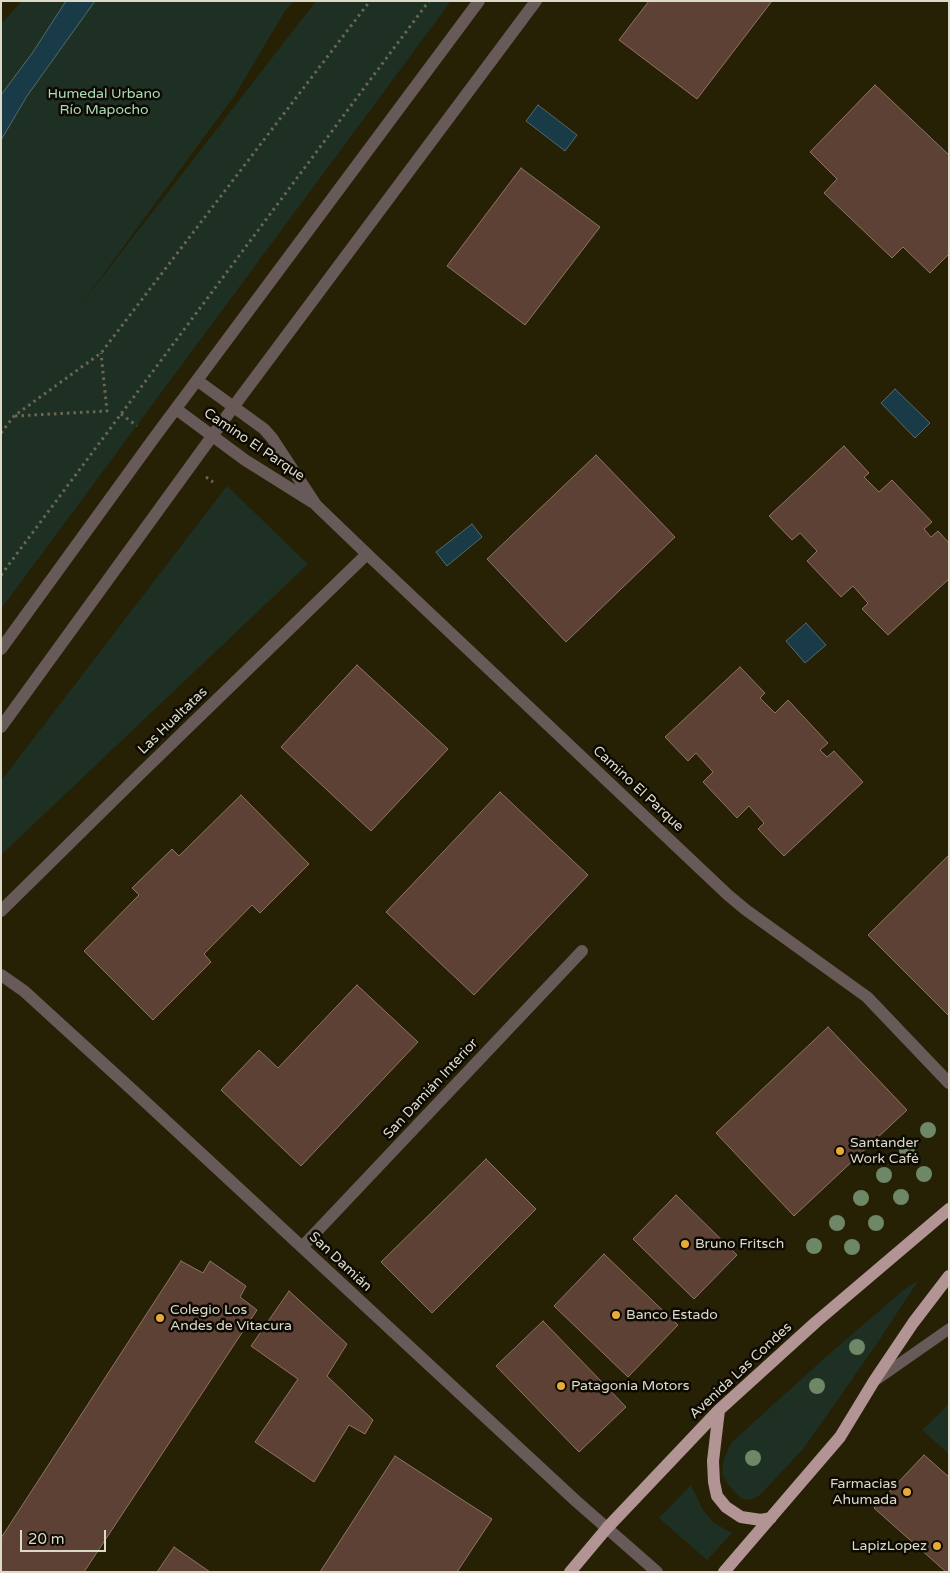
<!DOCTYPE html>
<html>
<head>
<meta charset="utf-8">
<style>
	body { margin:0 }
	#map { position:relative; width:950px; height:1573px; overflow:hidden; background:#262005; font-family:"Varela Round",sans-serif }
	canvas { display:block }
	.frame { position:absolute; inset:0; border:2px solid #dddaca; pointer-events:none }
	.scale { position:absolute; left:20px; top:1530px; width:86px; height:22px; box-sizing:border-box; border:2px solid #dddaca; border-top:0; padding-left:6px; font-size:15px; line-height:18px; white-space:nowrap; color:#dddaca; -webkit-text-stroke:4px #0c0a02; paint-order:stroke }
</style>
</head>
<body>
<div id="map">
<canvas width="950" height="1573"></canvas>
<div class="frame"></div>
<div class="scale">20 m</div>
</div>
<script>
const ctx = document.querySelector('canvas').getContext('2d');
ctx.lineJoin = 'round';
function paint(path, color) { ctx.fillStyle = color; ctx.fill(path, 'evenodd'); }
const poly = rows => new Path2D(rows.map(r => 'M' + r).join(''));
function strokePath(path, color, width, dash) { ctx.strokeStyle = color; ctx.lineWidth = width; ctx.lineCap = dash ? 'butt' : 'round'; ctx.setLineDash(dash || []); ctx.stroke(path); }
function drawText(font, color, halo, rows, align = 'center') {
  ctx.font = font + ' "Varela Round",sans-serif'; ctx.lineWidth = 5; ctx.setLineDash([]); ctx.textBaseline = 'middle'; ctx.strokeStyle = halo; ctx.fillStyle = color; for (const [text, x, y, turn = 0] of rows) {
    ctx.save(); ctx.translate(x, y); ctx.rotate((+turn || 0) * Math.PI / 180); ctx.textAlign = isNaN(turn) ? turn : align; if (halo) ctx.strokeText(text, 0, 0); ctx.fillText(text, 0, 0); ctx.restore();
  }
}
paint(poly([
	[22,1,294,1,285,11,235,95,82,303,316,1,451,1,1,609,1,24],
	[227,486,308,564,1,855,1,781],
	[918,1281,876,1345,804,1448,760,1495,750,1500,740,1498,727,1483,722,1473,724,1458,732,1442,827,1356,907,1287],
	[949,1404,949,1454,922,1430],
	[691,1485,703,1510,714,1523,732,1533,707,1560,659,1518]
]), '#1d3023');
const water = poly([
	[66,1,95,1,27,96,1,140,1,95,33,52,66,1],
	[538,105,577,135,565,151,526,121,538,105],
	[895,389,930,423,915,438,881,403,895,389],
	[472,524,482,537,447,566,436,552,472,524],
	[806,623,826,645,805,663,786,641,806,623]
]);
paint(water, '#193a47');
strokePath(water, '#546a6e', 1);
const building = poly([
	[649,1,772,1,697,99,619,40,649,1],
	[875,85,949,155,949,254,930,273,903,247,892,258,824,193,837,179,810,152,875,85],
	[521,168,600,227,525,325,447,266,521,168],
	[844,446,869,473,864,477,879,492,892,480,932,522,924,529,931,537,938,531,949,543,949,579,888,635,862,609,868,603,853,586,841,597,807,561,817,551,800,533,792,540,769,516,844,446],
	[596,455,675,537,566,642,487,559,596,455],
	[357,665,448,749,371,831,281,747,357,665],
	[740,667,765,693,760,698,775,713,788,700,828,743,820,750,827,757,834,751,863,782,784,856,758,829,764,823,749,806,737,818,703,782,713,772,696,753,688,761,665,737,740,667],
	[500,792,588,875,474,995,386,912,500,792],
	[241,795,309,864,260,913,252,905,204,954,211,962,153,1020,84,951,139,895,132,888,172,849,179,856,241,795],
	[949,855,949,1016,868,935,949,855],
	[357,985,418,1042,301,1166,221,1090,259,1050,278,1068,357,985],
	[828,1027,907,1110,794,1216,716,1133,828,1027],
	[486,1159,536,1209,432,1313,381,1262,486,1159],
	[676,1195,737,1255,694,1299,633,1239,676,1195],
	[604,1254,678,1325,628,1377,554,1306,604,1254],
	[181,1261,203,1273,210,1261,246,1286,240,1297,257,1310,84,1572,1,1572,1,1538,181,1261],
	[289,1291,347,1344,327,1376,373,1420,365,1434,349,1425,314,1482,255,1442,298,1379,251,1346,289,1291],
	[543,1321,626,1407,579,1452,496,1366,543,1321],
	[924,1455,949,1477,949,1572,946,1572,874,1508,924,1455],
	[395,1456,492,1519,457,1572,320,1572,395,1456],
	[174,1547,210,1572,157,1572,174,1547]
]);
paint(building, '#5e4135');
strokePath(building, '#917366', 1);
strokePath(poly([
	[121,414,137,426],
	[15,416,107,411,101,353],
	[1,433,14,416,101,353,370,1],
	[206,477,213,482],
	[1,575,429,1]
]), '#6c6751', 3, [2.5, 4]);
strokePath(poly([
	[876,1380,949,1329]
]), '#695a5a', 11);
strokePath(poly([
	[367,554,728,895,746,910,867,997,949,1083],
	[302,1247,582,951]
]), '#695a5a', 12);
strokePath(poly([
	[176,409,245,460,312,502],
	[1,649,154,438,479,1],
	[1,727,234,406,536,1],
	[1,911,139,775,367,554,316,505,272,438,264,429,198,381],
	[1,975,24,991,139,1096,576,1501,657,1572]
]), '#695a5a', 12);
strokePath(poly([
	[719,1410,713,1461,714,1482,717,1496,726,1507,741,1517,761,1520,771,1518],
	[570,1572,607,1528,719,1410,816,1322,949,1209],
	[724,1572,840,1437,874,1381,913,1323,949,1276]
]), '#b29494', 12);
ctx.fillStyle = '#6e8766';
for (const [x, y] of [
	[928,1130],
	[907,1151],
	[924,1174],
	[884,1175],
	[901,1197],
	[861,1198],
	[837,1223],
	[876,1223],
	[814,1246],
	[852,1247],
	[857,1347],
	[817,1386],
	[753,1458]
]) { ctx.beginPath(); ctx.arc(x, y, 8, 0, 2 * Math.PI); ctx.fill(); }
for (const [x, y, r, color] of [
	[840,1151,5,"#e8ab37"],
	[685,1244,5,"#e8ab37"],
	[616,1315,5,"#e8ab37"],
	[160,1318,5,"#e8ab37"],
	[561,1386,5,"#e8ab37"],
	[907,1492,5,"#e8ab37"],
	[937,1546,5,"#e8ab37"]
]) { const dot = new Path2D(); dot.arc(x, y, r, 0, 2 * Math.PI); ctx.fillStyle = color; ctx.fill(dot); strokePath(dot, '#0c0a02', 2); }
drawText('14px', '#a9dcb6', '#0c0a02', [
	["Humedal Urbano",104,94],
	["Río Mapocho",104,110]
]);
drawText('14px', '#dddaca', '#0c0a02', [
	["Camino El Parque",254,445,34],
	["Las Hualtatas",173,721,-44],
	["Camino El Parque",638,789,43],
	["San Damián Interior",431,1089,-47],
	["San Damián",340,1262,43],
	["Avenida Las Condes",741,1371,-43]
]);
drawText('14px', '#dddaca', '#0c0a02', [
	["Santander",850,1143],
	["Work Café",850,1159],
	["Bruno Fritsch",695,1244],
	["Colegio Los",170,1310],
	["Andes de Vitacura",170,1326],
	["Banco Estado",626,1315],
	["Patagonia Motors",571,1386],
	["Farmacias",897,1484,"right"],
	["Ahumada",897,1500,"right"],
	["LapizLopez",927,1546,"right"]
], 'left');
</script>
</body>
</html>
